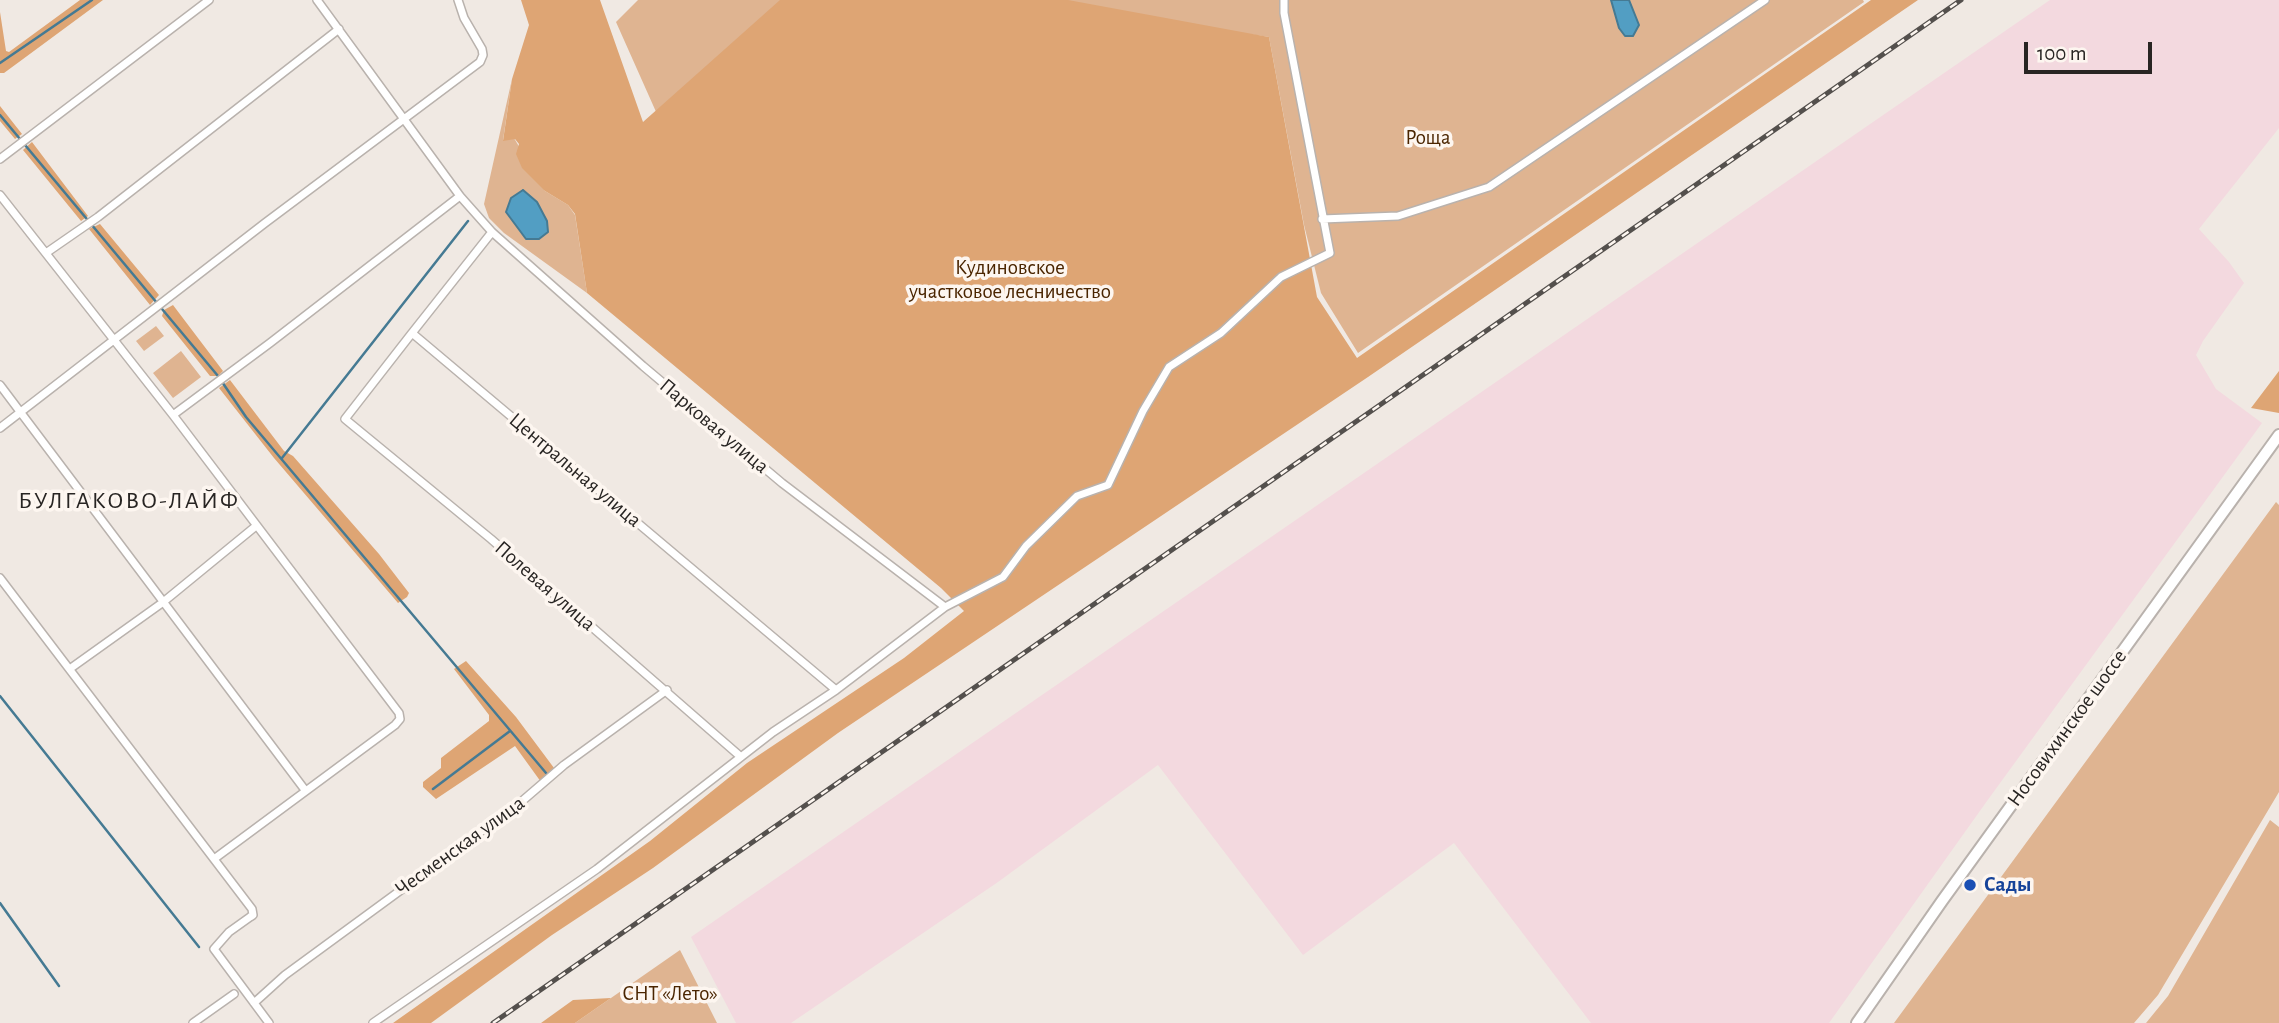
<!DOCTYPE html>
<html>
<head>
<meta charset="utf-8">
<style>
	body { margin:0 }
	#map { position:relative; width:2279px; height:1023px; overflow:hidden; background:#f0e9e3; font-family:"Alegreya Sans",sans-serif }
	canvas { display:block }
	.scale { position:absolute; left:2024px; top:42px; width:128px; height:32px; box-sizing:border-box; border:4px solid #282523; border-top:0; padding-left:9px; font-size:21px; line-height:24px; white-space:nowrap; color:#282523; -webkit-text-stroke:5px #fdf6f0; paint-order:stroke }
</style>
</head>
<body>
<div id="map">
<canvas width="2279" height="1023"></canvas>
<div class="scale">100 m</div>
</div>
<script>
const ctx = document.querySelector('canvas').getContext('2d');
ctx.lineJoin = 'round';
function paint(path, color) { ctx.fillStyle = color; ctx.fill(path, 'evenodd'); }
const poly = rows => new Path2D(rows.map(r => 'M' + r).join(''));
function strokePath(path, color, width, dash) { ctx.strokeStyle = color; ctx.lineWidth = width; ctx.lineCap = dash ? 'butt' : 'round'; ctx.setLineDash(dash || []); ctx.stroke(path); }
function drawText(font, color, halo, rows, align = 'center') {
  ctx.font = font + ' "Alegreya Sans",sans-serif'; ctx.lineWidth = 7; ctx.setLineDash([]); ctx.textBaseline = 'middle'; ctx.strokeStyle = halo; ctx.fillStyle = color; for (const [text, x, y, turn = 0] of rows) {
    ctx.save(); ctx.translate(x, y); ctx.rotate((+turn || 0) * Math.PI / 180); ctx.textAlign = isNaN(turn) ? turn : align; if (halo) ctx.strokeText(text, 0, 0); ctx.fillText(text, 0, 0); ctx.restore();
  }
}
paint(poly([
	[2050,0,2279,0,2279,128,2199,229,2229,262,2244,283,2203,341,2196,355,2216,389,2262,423,1987,801,1829,1023,1591,1023,1454,843,1303,955,1158,765,998,882,791,1023,736,1023,691,937]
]), '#f3d9df');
paint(poly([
	[638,0,808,0,661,123,616,22],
	[1019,0,1863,0,1864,2,1358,353,1321,293,1304,225,1269,37],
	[512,79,503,140,514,138,545,191,568,205,575,215,587,293,504,233,489,218,484,204],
	[156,326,164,336,144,351,136,341],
	[181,351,201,377,173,398,153,373],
	[2276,502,2279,505,2279,792,2158,995,2134,1023,1894,1023],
	[2270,820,2279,827,2279,1023,2146,1023,2168,996],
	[680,950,717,1023,575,1023,611,998]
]), '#dfb491');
paint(poly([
	[80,0,103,0,19,62,4,73,0,73,0,12,6,51,9,52],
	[521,0,600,0,643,122,780,0,1068,0,1269,37,1317,297,1357,358,1871,0,1918,0,1368,377,838,733,653,868,552,935,431,1023,393,1023,650,841,747,763,904,658,964,611,941,588,587,293,575,214,568,205,545,191,522,168,516,154,519,144,515,139,503,141,512,79,529,25],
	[0,106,22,134,15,139,0,121],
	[32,142,88,216,81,221,23,150],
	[100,224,159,295,150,305,89,229],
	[173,305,223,371,218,376,210,376,162,316,164,310],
	[2279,371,2279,413,2251,408],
	[230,380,284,451,293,456,379,554,409,593,407,597,398,603,274,458,219,388],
	[466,661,516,717,554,768,553,772,541,782,515,746,436,799,423,787,423,782,441,768,441,758,489,721,489,715,454,669],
	[611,998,575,1023,541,1023,573,1000]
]), '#dea574');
const water = poly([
	[1611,0,1629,0,1639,25,1633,36,1625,36,1619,28,1611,0],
	[523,190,537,202,547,221,548,232,539,239,526,239,506,212,511,198,523,190]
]);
paint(water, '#529ec3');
strokePath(water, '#457a93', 2);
strokePath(poly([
	[0,63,92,0],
	[0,115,218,376,246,417,546,773],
	[282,458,468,221],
	[0,696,199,947],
	[433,789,510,731],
	[0,903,59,986]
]), '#457a93', 2.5);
const minor = poly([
	[317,0,460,196,492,232,643,366,782,483,945,607],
	[0,159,209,0],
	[0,195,173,415,399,713,400,719,395,725,214,859],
	[1322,219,1398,216,1489,187,1765,0],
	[492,232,412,333,836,690],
	[46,253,98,217,339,29],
	[412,333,345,419,491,539,741,757],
	[0,385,305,790],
	[173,415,270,343,460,196],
	[0,428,265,223,480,62,483,55,482,49,464,18,458,0],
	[0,578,252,909,253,915,250,917,229,932,214,949,269,1023],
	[71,668,162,603,256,526],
	[254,1003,285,975,521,802,564,765,667,690],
	[193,1023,234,994],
	[373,1023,597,869,773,732,836,690,945,607,1003,577,1026,546,1077,496,1108,485,1143,411,1169,367,1221,333,1281,277,1330,253,1284,13,1284,0]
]);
const secondary = poly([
	[1857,1023,1942,901,2279,435]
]);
strokePath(minor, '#b9b2ad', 10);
strokePath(secondary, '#b9b2ad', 14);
strokePath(minor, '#fff', 7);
strokePath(secondary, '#fff', 10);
const rail = poly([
	[493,1023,1961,0]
]);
strokePath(rail, '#54504d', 5);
strokePath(rail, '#fdf6f0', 2.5, [8]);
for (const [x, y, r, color] of [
	[1970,885,7,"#1a4fb4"]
]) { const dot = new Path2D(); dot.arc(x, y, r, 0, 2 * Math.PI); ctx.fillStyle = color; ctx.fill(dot); strokePath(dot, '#fdf6f0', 2.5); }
drawText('21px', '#4a2500', '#fdf6f0', [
	["Роща",1428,138],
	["Кудиновское",1010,268],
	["участковое лесничество",1010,292],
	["СНТ «Лето»",670,994]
]);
drawText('21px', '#282523', '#fdf6f0', [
	["Парковая улица",714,426,40],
	["Центральная улица",575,470,40],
	["Полевая улица",545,586,41],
	["Носовихинское шоссе",2067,728,-54],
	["Чесменская улица",460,846,-36]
]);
drawText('bold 21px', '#164399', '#fdf6f0', [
	["Сады",1984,885]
], 'left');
ctx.letterSpacing = '2px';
drawText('24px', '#282523', '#fdf6f0', [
	["БУЛГАКОВО-ЛАЙФ",129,501]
]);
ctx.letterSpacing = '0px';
</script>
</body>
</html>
